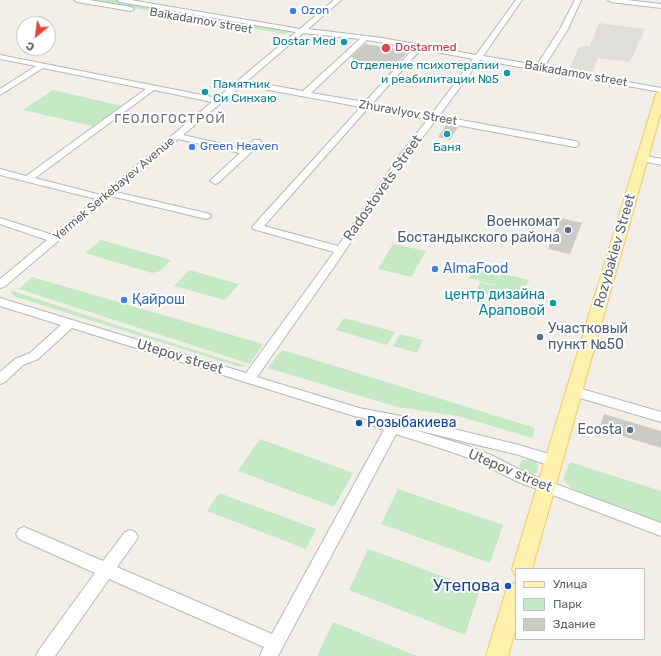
<!DOCTYPE html>
<html>
<head>
<meta charset="utf-8">
<style>
	body { margin:0 }
	#map { position:relative; width:661px; height:656px; overflow:hidden; background:#f1efe8; font-family:Rubik,sans-serif }
	canvas { display:block }
	.legend { position:absolute; left:515px; top:568px; width:130px; height:72px; box-sizing:border-box; background:#fff; border:1px solid #bfc1c3; margin:0; padding:5px 7px; list-style:none; font-size:12px; color:#5f6368 }
	.legend li { display:flex; align-items:center; gap:8px; height:20px }
	.legend b { width:20px; border:1px solid #bfc1c3 }
	.north { position:absolute; left:16px; top:16px; width:40px; height:40px; box-sizing:border-box; background:#fff; border:1px solid #bfc1c3; border-radius:50%; rotate:209deg; font-size:11px; font-weight:700; line-height:16px; text-align:center; color:#5f6368 }
	.north::after { content:''; display:block; margin:auto; width:14px; height:18px; background:#ea4335; clip-path:polygon(50% 0,100% 100%,50% 72%,0 100%) }
</style>
</head>
<body>
<div id="map">
<canvas width="661" height="656"></canvas>
<ul class="legend">
<li><b style="height:5px;background:#fff2af"></b>Улица</li>
<li><b style="height:11px;background:#c5e8c5"></b>Парк</li>
<li><b style="height:11px;background:#cccac5"></b>Здание</li>
</ul>
<div class="north">С</div>
</div>
<script>
const ctx = document.querySelector('canvas').getContext('2d');
ctx.lineJoin = 'round';
function paint(path, color) { ctx.fillStyle = color; ctx.fill(path, 'evenodd'); }
const poly = rows => new Path2D(rows.map(r => 'M' + r).join(''));
function strokePath(path, color, width, dash) { ctx.strokeStyle = color; ctx.lineWidth = width; ctx.lineCap = dash ? 'butt' : 'round'; ctx.setLineDash(dash || []); ctx.stroke(path); }
function drawText(font, color, halo, rows, align = 'center') {
  ctx.font = font + ' Rubik,sans-serif'; ctx.lineWidth = 4; ctx.setLineDash([]); ctx.textBaseline = 'middle'; ctx.strokeStyle = halo; ctx.fillStyle = color; for (const [text, x, y, turn = 0] of rows) {
    ctx.save(); ctx.translate(x, y); ctx.rotate((+turn || 0) * Math.PI / 180); ctx.textAlign = isNaN(turn) ? turn : align; if (halo) ctx.strokeText(text, 0, 0); ctx.fillText(text, 0, 0); ctx.restore();
  }
}
paint(poly([
	[599,23,645,29,630,62,598,58,592,72,570,68,579,47,590,46]
]), '#e0deda');
paint(poly([
	[86,0,116,0,298,31,284,34],
	[53,90,122,106,93,126,23,110],
	[101,240,171,260,160,271,152,273,85,253],
	[393,244,426,251,411,277,378,269],
	[474,269,499,276,495,285,469,278],
	[189,270,239,284,225,300,174,286],
	[501,273,529,280,523,293,508,289,504,299,476,291,480,282,495,286],
	[32,277,263,344,250,364,19,289],
	[13,291,153,337,246,366,237,366,16,297,11,293],
	[344,318,395,332,387,345,336,330],
	[400,334,423,340,417,353,393,346],
	[283,350,535,428,532,438,458,416,397,407,268,368,278,354],
	[260,439,353,473,334,507,238,471],
	[531,459,536,462,538,466,537,473,530,475,523,472,519,466,522,460],
	[570,462,661,491,661,524,597,500,571,488,563,479],
	[398,489,503,525,490,563,381,524],
	[219,493,316,529,306,549,207,511],
	[368,549,480,590,465,635,349,590],
	[333,622,417,656,317,656]
]), '#c5e8c5');
paint(poly([
	[365,44,390,48,408,52,392,68,374,65,371,68,348,63,354,57,351,57],
	[446,125,458,127,450,140,438,137],
	[561,218,582,223,570,254,548,249],
	[604,414,661,431,661,448,599,429]
]), '#cccac5');
const minor = poly([
	[74,0,89,0,131,7,134,9,131,11,77,2,74,0],
	[117,0,131,0,300,29,334,0,341,0,308,29,382,38,476,55,516,0,522,0,483,56,537,65,560,29,575,0,581,0,568,29,544,67,661,88,661,92,480,60,439,116,575,141,578,142,579,144,578,146,575,147,435,121,406,159,338,261,257,377,359,408,401,416,519,445,559,457,561,461,559,465,554,467,519,455,408,428,465,445,491,455,526,473,661,523,661,536,516,481,481,463,455,453,396,434,278,656,260,656,264,647,109,579,55,656,36,656,39,650,95,573,19,539,16,534,19,529,24,527,29,529,103,561,125,532,130,530,135,532,138,537,135,542,117,567,272,634,384,430,372,425,371,420,354,416,72,328,38,359,23,365,5,382,0,384,0,372,15,359,30,353,61,325,0,306,0,298,246,373,334,252,253,229,252,227,361,107,242,85,183,135,244,149,254,140,260,140,261,142,260,144,218,183,215,184,210,181,240,153,178,139,116,192,210,214,211,216,210,218,206,219,111,196,4,287,0,288,0,279,47,240,0,224,0,218,53,235,96,199,0,175,0,169,26,176,146,89,43,68,0,95,0,89,36,66,0,59,0,55,217,98,296,32,120,2,117,0],
	[303,33,360,39,303,91,247,81,303,33],
	[367,40,414,48,365,102,311,93,367,40],
	[421,49,473,59,431,115,372,104,421,49],
	[154,90,212,102,101,195,35,178,154,90],
	[368,108,428,119,399,156,338,246,264,226,368,108],
	[608,0,627,0,661,4,661,8,611,2,608,0],
	[642,155,661,159,661,165,639,160,637,158,639,156,642,155],
	[575,387,661,412,661,422,570,395,568,392,570,389,575,387]
]);
const major = poly([
	[661,91,661,112,532,569,516,569,516,576,512,569,656,94,661,91],
	[516,582,516,627,508,656,486,656,506,591,509,585,516,582]
]);
strokePath(minor, '#b5b8bc', 2);
strokePath(major, '#f2c960', 2);
paint(minor, '#fff');
paint(major, '#fff2af');
for (const [x, y, r, color] of [
	[293,11,4,"#3f7fe0"],
	[344,42,4,"#0f9aa8"],
	[386,48,5,"#e0444e"],
	[507,73,4,"#0f9aa8"],
	[205,92,4,"#0f9aa8"],
	[447,134,4,"#0f9aa8"],
	[192,147,4,"#3f7fe0"],
	[568,230,4,"#5c6f8a"],
	[435,269,4,"#3f7fe0"],
	[124,300,4,"#3f7fe0"],
	[553,303,4,"#0f9aa8"],
	[540,337,4,"#5c6f8a"],
	[359,423,4,"#1a4fb4"],
	[630,430,4,"#5c6f8a"],
	[508,586,4,"#1a4fb4"]
]) { const dot = new Path2D(); dot.arc(x, y, r, 0, 2 * Math.PI); ctx.fillStyle = color; ctx.fill(dot); strokePath(dot, '#fff', 1.5); }
drawText('12px', '#366cbe', '#fff', [
	["Ozon",301,11],
	["Green Heaven",200,147]
], 'left');
drawText('12px', '#5f6368', '#fff', [
	["Baikadamov street",201,21,10],
	["Baikadamov street",576,74,10],
	["Zhuravlyov Street",408,113,10],
	["Yermek Serkebayev Avenue",114,189,-40]
]);
drawText('12px', '#0d838f', '#fff', [
	["Dostar Med",336,42],
	["Отделение психотерапии",499,66],
	["и реабилитации №5",499,80],
	["Памятник",213,85,"left"],
	["Си Синхаю",213,99,"left"],
	["Баня",447,148,"center"]
], 'right');
drawText('12px', '#be3a42', '#fff', [
	["Dostarmed",395,48]
], 'left');
ctx.letterSpacing = '1px';
drawText('13px', '#70757a', '#fff', [
	["ГЕОЛОГОСТРОЙ",170,119]
]);
ctx.letterSpacing = '0px';
drawText('14px', '#5f6368', '#fff', [
	["Radostovets Street",383,188,-55],
	["Rozybakiev Street",615,251,-74],
	["Utepov street",180,357,17],
	["Utepov street",510,471,23]
]);
drawText('14px', '#4e5e75', '#fff', [
	["Военкомат",560,222],
	["Бостандыкского района",560,238],
	["Участковый",548,329,"left"],
	["пункт №50",548,345,"left"],
	["Ecosta",622,430]
], 'right');
drawText('14px', '#366cbe', '#fff', [
	["AlmaFood",443,269],
	["Қайрош",132,300]
], 'left');
drawText('14px', '#0d838f', '#fff', [
	["центр дизайна",545,295],
	["Араповой",545,311]
], 'right');
drawText('14px', '#164399', '#fff', [
	["Розыбакиева",367,423]
], 'left');
drawText('17px', '#164399', '#fff', [
	["Утепова",500,586]
], 'right');
</script>
</body>
</html>
